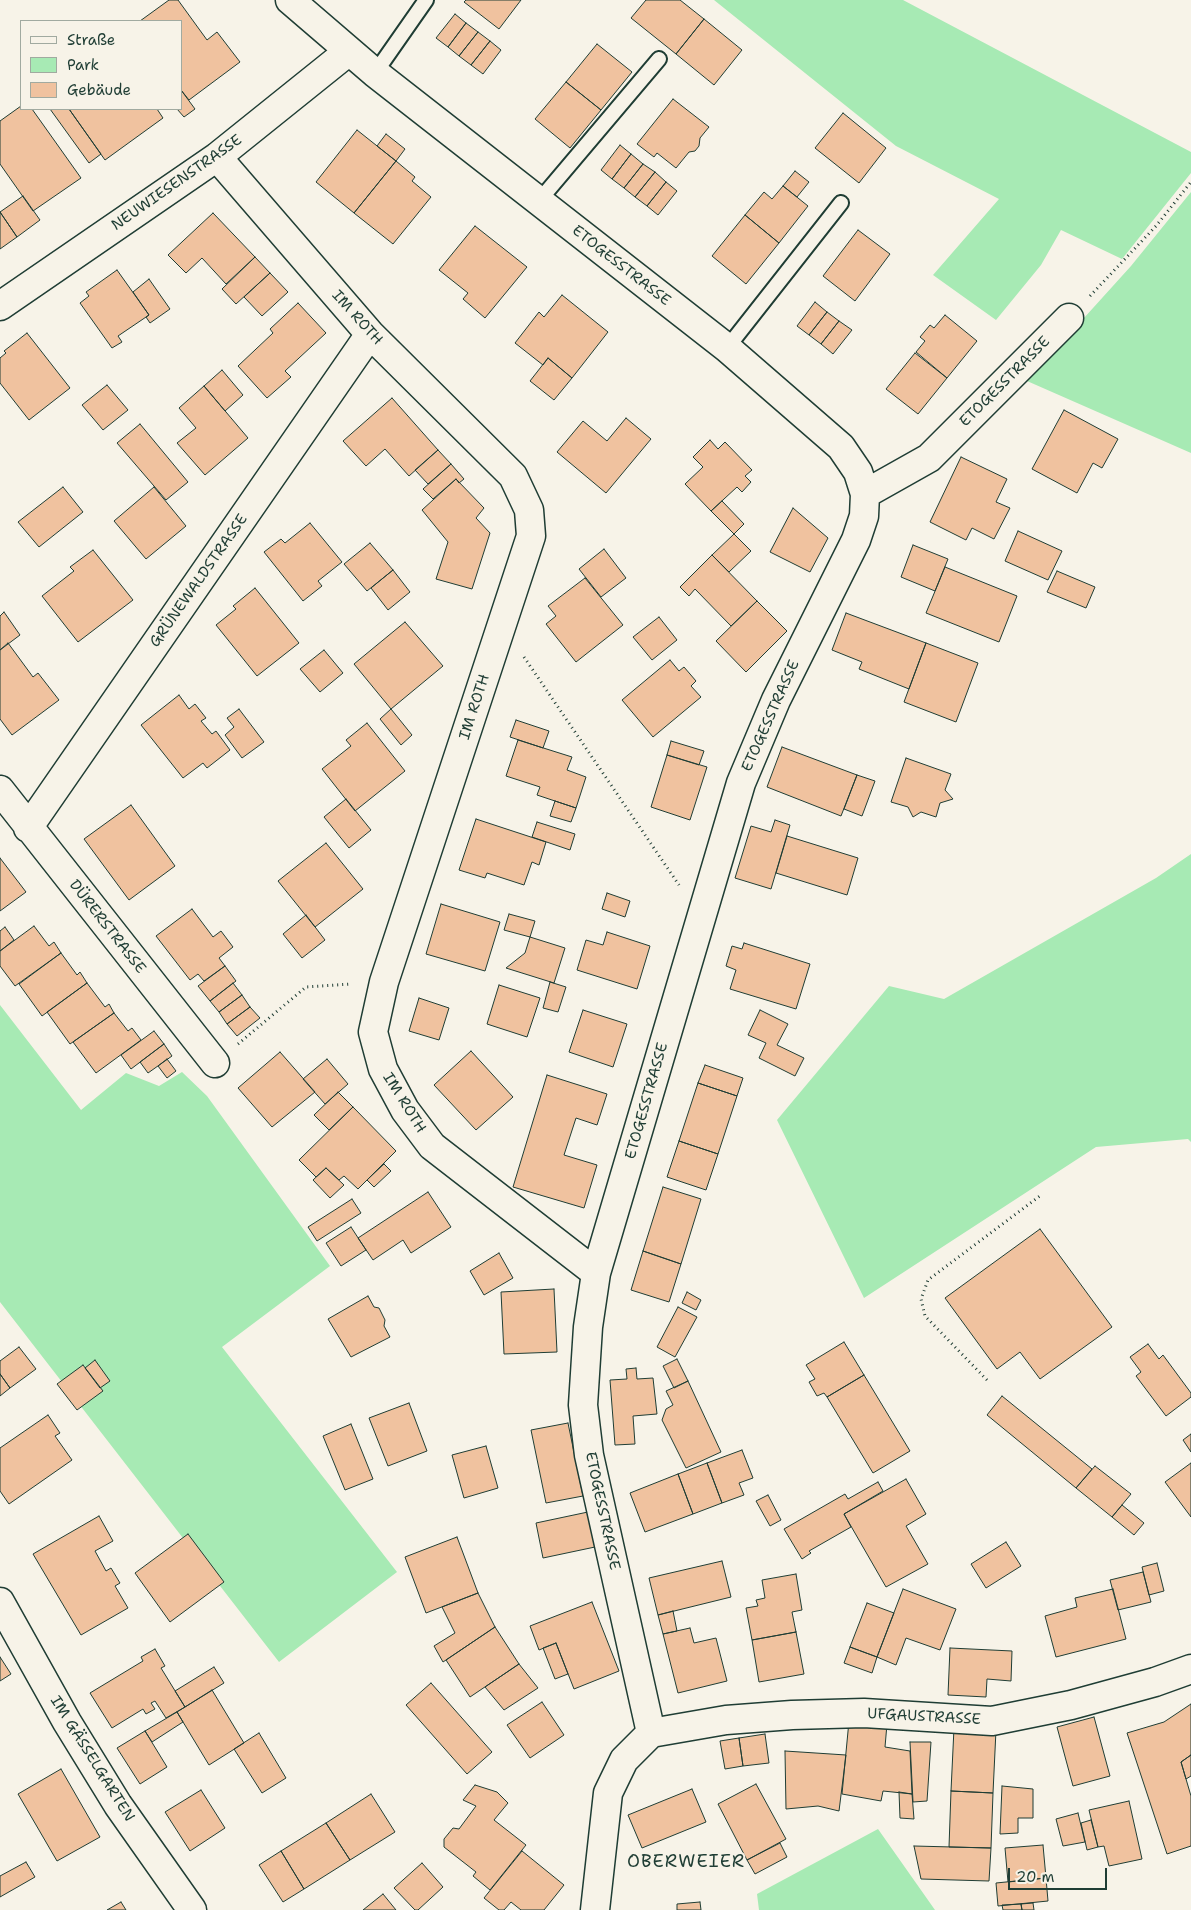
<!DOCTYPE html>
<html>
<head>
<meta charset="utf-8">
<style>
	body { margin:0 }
	#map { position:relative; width:1191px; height:1910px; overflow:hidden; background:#f7f3e8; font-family:"Shantell Sans",sans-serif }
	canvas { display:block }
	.legend { position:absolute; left:20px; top:20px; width:162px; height:90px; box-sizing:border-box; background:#f7f3e8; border:1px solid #a1aaa0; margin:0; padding:6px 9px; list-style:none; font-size:15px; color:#1f3d34 }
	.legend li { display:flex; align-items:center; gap:10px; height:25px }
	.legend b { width:25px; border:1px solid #a1aaa0 }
	.scale { position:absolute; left:1008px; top:1868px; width:99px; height:22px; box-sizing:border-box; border:2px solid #1f3d34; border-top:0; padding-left:6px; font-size:15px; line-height:18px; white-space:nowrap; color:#1f3d34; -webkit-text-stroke:4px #f7f3e8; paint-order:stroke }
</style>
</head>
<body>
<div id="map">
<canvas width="1191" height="1910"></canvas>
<ul class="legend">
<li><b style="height:6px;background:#f7f3e8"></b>Straße</li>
<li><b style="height:14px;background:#a7eab4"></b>Park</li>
<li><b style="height:14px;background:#f0c29f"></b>Gebäude</li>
</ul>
<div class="scale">20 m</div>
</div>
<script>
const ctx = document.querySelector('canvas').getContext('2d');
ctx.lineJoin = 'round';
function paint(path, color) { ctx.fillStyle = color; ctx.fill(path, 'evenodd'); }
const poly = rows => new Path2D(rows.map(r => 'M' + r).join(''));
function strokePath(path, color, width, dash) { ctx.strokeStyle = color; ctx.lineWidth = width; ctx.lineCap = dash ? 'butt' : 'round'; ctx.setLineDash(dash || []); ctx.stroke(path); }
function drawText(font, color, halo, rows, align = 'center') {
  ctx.font = font + ' "Shantell Sans",sans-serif'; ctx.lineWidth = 4; ctx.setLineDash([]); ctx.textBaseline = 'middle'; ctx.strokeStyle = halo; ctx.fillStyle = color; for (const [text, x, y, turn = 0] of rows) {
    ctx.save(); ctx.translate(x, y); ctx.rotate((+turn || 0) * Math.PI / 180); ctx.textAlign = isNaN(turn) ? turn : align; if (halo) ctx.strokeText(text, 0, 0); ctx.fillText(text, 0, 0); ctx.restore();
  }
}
paint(poly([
	[714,0,903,0,1191,152,1191,173,1122,259,1061,230,1041,265,996,320,933,275,999,199,896,146],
	[1191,192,1191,453,1027,381,1131,266],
	[1191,854,1191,1142,1188,1139,1096,1147,864,1298,777,1120,889,986,944,999,1156,878],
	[0,1005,81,1110,126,1073,159,1086,182,1072,207,1096,330,1266,222,1347,397,1572,279,1662,0,1302],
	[878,1829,935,1910,759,1910,757,1894]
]), '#a7eab4');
const building = poly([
	[169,0,178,0,207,40,217,32,240,62,189,100,181,90,181,21,140,21,169,0],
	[466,0,521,0,499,29,464,2,466,0],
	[646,0,680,0,704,19,676,54,631,18,646,0],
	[455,14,466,23,448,47,436,38,455,14],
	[704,19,742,50,714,85,676,54,704,19],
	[466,23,478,32,459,56,448,47,466,23],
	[478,32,490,41,471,65,459,56,478,32],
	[490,41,501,50,483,74,471,65,490,41],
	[597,44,632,72,601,110,566,82,597,44],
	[566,82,601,110,570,148,535,119,566,82],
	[181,90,195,109,184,117,177,109,181,109,181,90],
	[673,99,709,127,700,138,699,146,695,151,689,152,676,168,657,153,654,157,637,144,673,99],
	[21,106,21,109,32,109,81,178,33,211,0,164,0,121,21,106],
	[50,109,69,109,101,154,89,163,50,109],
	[69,109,157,109,163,118,105,160,69,109],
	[843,113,886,148,859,183,815,148,843,113],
	[357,130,396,161,354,213,316,182,357,130],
	[386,134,405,149,396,161,377,146,386,134],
	[620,145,631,154,612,179,601,170,620,145],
	[631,154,643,164,624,188,612,179,631,154],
	[396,161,415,177,412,181,431,197,393,244,354,213,396,161],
	[643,164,655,172,635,197,624,188,643,164],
	[795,171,809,182,797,197,783,186,795,171],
	[655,172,666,182,647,206,635,197,655,172],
	[666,182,677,191,658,215,647,206,666,182],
	[783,186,808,206,779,243,745,215,764,192,772,199,783,186],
	[23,196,40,220,17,237,0,212,23,196],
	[0,212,17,237,0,249,0,212],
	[213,213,255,257,226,284,202,258,186,273,168,255,213,213],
	[745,215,779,243,746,284,712,256,745,215],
	[475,226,527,267,485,318,463,299,468,293,439,270,475,226],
	[858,230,890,254,855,301,823,276,858,230],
	[255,257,270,273,236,304,222,289,255,257],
	[117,270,149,315,118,336,122,342,112,348,80,303,89,296,86,292,117,270],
	[270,273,288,292,262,316,244,297,270,273],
	[149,279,170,309,150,323,146,317,149,315,133,292,149,279],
	[562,295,608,332,572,378,548,358,543,365,515,343,539,312,544,317,562,295],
	[815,302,827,312,809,335,797,326,815,302],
	[298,303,326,333,285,371,291,377,267,398,238,366,273,333,270,329,298,303],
	[827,312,839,321,821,344,809,335,827,312],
	[945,315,977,341,947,378,916,352,925,341,920,337,930,325,934,328,945,315],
	[839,321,852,330,833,354,821,344,839,321],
	[27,333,70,388,29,420,0,383,0,358,6,353,4,351,27,333],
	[915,353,947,378,918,414,886,389,915,353],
	[548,358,572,378,554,400,530,381,548,358],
	[222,370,243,395,225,411,204,386,222,370],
	[107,385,128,410,103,430,82,405,107,385],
	[204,386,248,438,205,475,177,443,196,428,179,408,204,386],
	[392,398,438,450,409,476,385,449,366,466,343,441,392,398],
	[1064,410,1118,439,1102,468,1093,463,1077,493,1032,469,1064,410],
	[626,418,651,439,606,493,557,452,583,421,607,441,626,418],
	[140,424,188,482,166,500,117,443,140,424],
	[710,440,718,449,725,442,752,470,745,476,751,482,742,492,737,487,711,511,685,484,703,467,693,457,710,440],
	[438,450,451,464,428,484,415,470,438,450],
	[961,457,1007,479,996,502,1010,508,994,539,972,528,966,540,930,522,961,457],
	[451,464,464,479,459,483,456,479,433,499,423,489,451,464],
	[456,479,484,508,476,518,490,533,472,589,436,579,448,542,422,510,456,479],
	[63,487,83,512,39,547,18,522,63,487],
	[154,487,186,526,146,559,114,521,154,487],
	[722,501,744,524,734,534,711,511,722,501],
	[793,508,828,538,810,572,770,552,793,508],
	[310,523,342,562,318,581,322,586,303,601,264,552,281,539,285,543,310,523],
	[1018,531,1062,551,1048,580,1005,561,1018,531],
	[734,534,751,551,729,572,712,555,734,534],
	[370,543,393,570,367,591,344,564,370,543],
	[913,545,948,559,935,591,901,577,913,545],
	[604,549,626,578,601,597,579,569,604,549],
	[93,550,133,600,78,642,42,596,74,571,70,567,93,550],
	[712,555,757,601,731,626,695,589,689,596,680,587,712,555],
	[945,567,1017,596,999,642,926,613,945,567],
	[393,570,410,592,388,610,371,588,393,570],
	[1057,571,1095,587,1086,608,1047,592,1057,571],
	[585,578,623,625,576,662,546,624,556,616,548,606,585,578],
	[255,588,299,643,257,676,216,625,236,609,233,606,255,588],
	[757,601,787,631,746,672,716,641,757,601],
	[4,612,20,635,0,650,0,616,4,612],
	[846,613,926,643,909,689,859,669,862,662,832,650,846,613],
	[659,617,677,640,652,660,633,637,659,617],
	[405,622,443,666,391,709,354,664,405,622],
	[8,643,33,677,38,673,59,700,12,735,0,719,0,650,8,643],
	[926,643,978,663,956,722,904,702,926,643],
	[324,650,343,673,320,692,300,669,324,650],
	[670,660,679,671,684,667,696,681,691,686,701,697,653,737,622,700,670,660],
	[179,695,189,709,195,704,206,718,201,721,212,734,216,731,230,750,207,768,203,763,183,778,141,725,179,695],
	[239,709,264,742,242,758,225,735,234,727,227,718,239,709],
	[391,709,412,735,401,745,380,719,391,709],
	[516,720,549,731,543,748,510,737,516,720],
	[367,723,405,771,355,811,322,769,351,746,346,740,367,723],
	[518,740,572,757,567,770,586,777,576,808,537,795,540,787,506,776,518,740],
	[671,741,704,751,699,765,667,755,671,741],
	[782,747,857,775,841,816,767,787,782,747],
	[667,755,707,767,690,820,651,807,667,755],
	[906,758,951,774,945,790,953,799,940,803,936,817,921,812,913,817,908,807,891,802,906,758],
	[857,775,875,781,862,816,844,809,857,775],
	[346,799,371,830,349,848,324,817,346,799],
	[555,801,576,808,571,822,550,816,555,801],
	[131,805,175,866,129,900,84,839,131,805],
	[476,819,546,842,539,865,532,862,524,885,487,873,485,878,459,870,476,819],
	[775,820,790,825,771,889,735,878,751,826,771,832,775,820],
	[537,822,575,834,570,850,532,837,537,822],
	[787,836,858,858,847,895,776,873,787,836],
	[326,843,363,889,315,927,278,881,326,843],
	[0,858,26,892,0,911,0,858],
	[607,893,630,901,625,917,602,909,607,893],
	[441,904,500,922,485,971,426,954,441,904],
	[192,909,213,937,221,931,233,947,219,958,225,966,204,981,198,974,190,980,156,936,192,909],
	[509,914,535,921,530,937,504,930,509,914],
	[306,915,325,940,302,958,283,934,306,915],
	[34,926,49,946,54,942,61,953,15,986,0,966,0,951,34,926],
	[5,927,14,940,0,951,0,931,5,927],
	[607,932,650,946,637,989,577,970,586,940,603,945,607,932],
	[530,937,565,948,554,983,506,968,525,953,530,937],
	[744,943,810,964,796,1009,730,989,736,970,726,966,732,946,742,949,744,943],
	[61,953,77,975,80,972,87,983,42,1016,19,984,61,953],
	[225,966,236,981,210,1001,198,986,225,966],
	[550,982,566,987,558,1012,543,1008,550,982],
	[87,983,105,1007,109,1004,114,1013,70,1044,47,1012,87,983],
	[233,983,242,995,219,1012,210,1001,233,983],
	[499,985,540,998,527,1037,487,1024,499,985],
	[242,995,250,1007,227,1024,219,1012,242,995],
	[419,998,449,1008,439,1040,409,1031,419,998],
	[250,1007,260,1018,237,1036,227,1024,250,1007],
	[583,1010,627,1024,613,1067,569,1052,583,1010],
	[760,1010,788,1024,777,1045,804,1058,795,1076,759,1058,766,1043,748,1035,760,1010],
	[114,1013,128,1031,132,1028,141,1040,96,1073,73,1042,114,1013],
	[154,1031,164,1044,131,1069,121,1055,154,1031],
	[164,1044,172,1056,148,1073,140,1062,164,1044],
	[471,1051,513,1097,476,1130,434,1085,471,1051],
	[280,1052,315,1092,272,1127,238,1088,280,1052],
	[167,1059,176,1071,167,1078,158,1066,167,1059],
	[327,1059,348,1084,325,1104,303,1079,327,1059],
	[705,1065,743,1078,737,1096,698,1083,705,1065],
	[547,1075,607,1094,597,1125,576,1118,564,1155,597,1165,584,1208,513,1187,547,1075],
	[698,1083,737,1096,718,1154,679,1141,698,1083],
	[338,1092,353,1107,329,1130,314,1115,338,1092],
	[353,1107,396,1151,358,1189,344,1176,339,1180,326,1168,316,1177,299,1160,353,1107],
	[679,1141,718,1154,706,1190,667,1177,679,1141],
	[384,1164,391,1171,374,1187,367,1180,384,1164],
	[326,1168,344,1185,330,1198,313,1180,326,1168],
	[663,1187,701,1199,681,1264,643,1251,663,1187],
	[428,1192,451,1227,411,1253,403,1240,373,1260,358,1238,428,1192],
	[352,1199,361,1213,317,1241,308,1227,352,1199],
	[351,1227,366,1250,341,1266,326,1243,351,1227],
	[1040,1229,1112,1327,1040,1379,1020,1352,997,1369,945,1298,1040,1229],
	[643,1251,681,1264,669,1302,631,1290,643,1251],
	[499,1253,513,1278,484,1295,470,1271,499,1253],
	[554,1289,557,1352,504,1354,501,1292,554,1289],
	[687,1292,701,1300,696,1310,682,1303,687,1292],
	[368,1296,374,1307,379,1308,385,1320,384,1326,390,1337,351,1357,328,1319,368,1296],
	[678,1307,697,1317,675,1357,657,1347,678,1307],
	[844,1342,864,1375,827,1397,824,1393,817,1396,809,1382,815,1379,806,1365,844,1342],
	[1148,1344,1159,1359,1163,1355,1191,1393,1191,1397,1166,1416,1136,1376,1141,1372,1130,1357,1148,1344],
	[19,1347,36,1369,10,1388,0,1374,0,1361,19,1347],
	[677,1359,688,1381,674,1388,663,1366,677,1359],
	[95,1360,110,1381,100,1388,85,1368,95,1360],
	[83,1365,103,1391,77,1410,57,1384,83,1365],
	[636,1368,637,1379,653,1378,657,1414,633,1416,635,1444,615,1445,610,1380,627,1379,626,1369,636,1368],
	[0,1374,10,1388,0,1396,0,1374],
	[864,1375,910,1451,873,1473,827,1397,864,1375],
	[688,1381,721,1452,686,1468,662,1420,666,1409,673,1405,666,1391,688,1381],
	[1002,1396,1092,1469,1076,1488,987,1415,1002,1396],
	[409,1403,427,1451,388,1466,369,1418,409,1403],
	[48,1415,60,1433,55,1436,72,1460,9,1504,0,1491,0,1448,48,1415],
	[568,1423,583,1496,546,1503,531,1430,568,1423],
	[351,1424,373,1479,345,1490,323,1436,351,1424],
	[1191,1434,1191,1452,1183,1440,1191,1434],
	[486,1446,498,1488,464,1498,452,1455,486,1446],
	[742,1450,753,1478,739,1483,744,1495,722,1503,707,1463,742,1450],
	[707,1463,722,1503,693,1514,678,1474,707,1463],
	[1191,1463,1191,1517,1165,1482,1191,1463],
	[1095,1466,1131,1494,1112,1517,1076,1488,1095,1466],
	[678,1474,693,1514,645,1532,630,1493,678,1474],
	[906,1479,926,1514,906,1526,928,1564,886,1587,844,1514,906,1479],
	[878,1482,883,1491,844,1514,851,1527,809,1551,811,1553,802,1559,784,1529,845,1494,848,1499,878,1482],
	[768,1495,781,1520,770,1526,756,1501,768,1495],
	[1122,1505,1144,1523,1134,1535,1112,1517,1122,1505],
	[588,1512,595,1547,543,1558,536,1523,588,1512],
	[99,1516,113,1541,95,1551,106,1571,111,1568,120,1583,115,1586,128,1608,81,1635,33,1554,99,1516],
	[188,1534,224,1582,170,1622,135,1573,188,1534],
	[457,1537,478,1593,426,1613,405,1557,457,1537],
	[1006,1542,1021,1566,986,1588,971,1564,1006,1542],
	[722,1561,731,1597,658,1615,649,1578,722,1561],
	[1157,1563,1164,1591,1149,1595,1142,1567,1157,1563],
	[1143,1572,1151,1602,1118,1610,1110,1580,1143,1572],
	[796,1574,802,1610,792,1612,796,1632,752,1640,746,1608,758,1606,756,1600,765,1598,762,1580,796,1574],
	[903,1589,956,1609,940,1650,906,1638,896,1665,877,1657,903,1589],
	[1113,1589,1126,1639,1056,1657,1045,1616,1077,1607,1075,1598,1113,1589],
	[478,1593,495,1627,443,1662,434,1646,455,1633,442,1607,478,1593],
	[592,1602,619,1671,574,1689,556,1643,539,1650,530,1626,592,1602],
	[867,1603,894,1613,877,1657,850,1647,867,1603],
	[673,1611,677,1631,663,1634,658,1615,673,1611],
	[495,1627,519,1664,470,1697,446,1660,495,1627],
	[690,1628,694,1643,716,1638,727,1681,678,1693,663,1634,690,1628],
	[796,1632,804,1674,759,1682,752,1640,796,1632],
	[556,1643,568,1674,555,1679,543,1648,556,1643],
	[850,1647,877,1657,872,1673,844,1663,850,1647],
	[950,1648,1012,1651,1011,1681,987,1679,986,1697,948,1695,950,1648],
	[155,1649,165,1666,161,1668,185,1707,166,1718,155,1701,151,1703,155,1709,146,1714,143,1709,112,1728,90,1693,143,1661,141,1657,155,1649],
	[0,1657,11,1674,0,1681,0,1657],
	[519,1664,538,1688,504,1710,485,1687,519,1664],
	[214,1667,224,1683,185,1707,175,1691,214,1667],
	[431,1683,492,1752,467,1774,406,1705,431,1683],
	[212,1690,244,1743,209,1765,177,1712,212,1690],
	[542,1702,564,1735,530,1758,507,1725,542,1702],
	[1191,1704,1191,1755,1181,1762,1191,1796,1191,1846,1167,1854,1127,1733,1164,1722,1191,1704],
	[177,1712,183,1722,152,1742,145,1731,177,1712],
	[1094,1717,1110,1776,1073,1786,1057,1727,1094,1717],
	[849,1721,887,1724,885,1747,910,1751,912,1794,883,1791,881,1801,842,1794,849,1721],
	[954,1728,996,1730,993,1793,951,1791,954,1728],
	[145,1731,167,1767,140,1784,117,1748,145,1731],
	[259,1733,286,1778,262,1793,234,1749,259,1733],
	[765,1734,769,1763,743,1766,739,1738,765,1734],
	[739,1738,743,1766,725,1769,720,1741,739,1738],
	[910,1742,931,1742,927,1801,913,1802,910,1742],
	[785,1751,846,1755,839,1811,818,1806,786,1809,785,1751],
	[1191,1755,1191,1776,1186,1779,1181,1762,1191,1755],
	[61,1769,100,1837,57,1861,18,1794,61,1769],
	[756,1784,786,1839,747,1860,718,1804,756,1784],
	[475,1785,497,1792,508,1803,494,1820,526,1845,490,1890,473,1876,476,1872,444,1847,444,1839,453,1828,459,1829,476,1806,463,1800,475,1785],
	[1002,1786,1033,1789,1033,1818,1018,1818,1018,1833,1000,1834,1002,1786],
	[692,1789,706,1822,642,1848,628,1815,692,1789],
	[201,1790,225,1828,190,1851,165,1812,201,1790],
	[951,1791,993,1793,991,1848,949,1847,951,1791],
	[899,1792,912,1794,914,1819,900,1818,899,1792],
	[371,1794,395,1832,350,1860,326,1823,371,1794],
	[1129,1801,1142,1859,1109,1866,1104,1846,1098,1847,1089,1810,1129,1801],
	[1078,1813,1085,1842,1063,1846,1056,1819,1078,1813],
	[1091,1820,1098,1847,1087,1850,1081,1823,1091,1820],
	[326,1823,350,1860,304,1889,281,1851,326,1823],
	[780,1843,787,1857,755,1874,747,1860,780,1843],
	[1043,1845,1046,1878,1008,1882,1005,1848,1043,1845],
	[914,1846,991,1848,989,1881,921,1879,914,1846],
	[281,1851,304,1889,283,1902,259,1865,281,1851],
	[522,1851,564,1885,544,1910,521,1910,511,1902,504,1910,499,1910,484,1898,522,1851],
	[26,1862,35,1877,0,1897,0,1876,26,1862],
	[422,1863,443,1887,418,1910,415,1910,394,1888,422,1863],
	[1046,1878,1048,1901,998,1906,996,1883,1046,1878],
	[383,1894,396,1910,363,1910,383,1894],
	[121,1902,126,1910,107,1910,121,1902],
	[700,1902,701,1910,677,1910,677,1904,700,1902],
	[1033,1903,1034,1910,1022,1910,1021,1904,1033,1903],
	[1021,1904,1022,1910,1003,1910,1002,1905,1021,1904]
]);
paint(building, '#f0c29f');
strokePath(building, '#1f3d34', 1);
const service = poly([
	[375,73,426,0],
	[538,202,659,59],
	[727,348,841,203]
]);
const minor = poly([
	[290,0,375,73,727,348,841,447,858,472,865,494,864,516,856,540,776,700,741,783,596,1273,588,1327,583,1405,589,1455,651,1733],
	[217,157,370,334,513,476,529,510,531,536,384,982,373,1032,383,1069,405,1110,432,1146,596,1273],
	[0,306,217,157,349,51],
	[865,494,929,458,1069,318],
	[0,790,215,1063],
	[28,828,370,334],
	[0,1602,67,1722,118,1805,192,1910],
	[651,1733,726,1720,792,1715,864,1713,992,1721,1071,1705,1155,1682,1191,1669],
	[595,1910,608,1793,624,1760,651,1733]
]);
strokePath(service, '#1f3d34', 18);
strokePath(minor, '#1f3d34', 31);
strokePath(poly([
	[1090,296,1156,226,1191,182],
	[524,657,679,885],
	[238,1044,306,987,351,984],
	[987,1380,925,1316,921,1299,928,1280,1041,1195]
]), '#1f3d34', 3, [1, 4]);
strokePath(service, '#f7f3e8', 14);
strokePath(minor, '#f7f3e8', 28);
drawText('15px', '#1f3d34', '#f7f3e8', [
	["NEUWIESENSTRASSE",177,183,-35],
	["ETOGESSTRASSE",621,266,38],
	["IM ROTH",357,318,48],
	["ETOGESSTRASSE",1005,382,-45],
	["GRÜNEWALDSTRASSE",199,581,-55],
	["IM ROTH",475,707,-72],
	["ETOGESSTRASSE",771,716,-66],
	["DÜRERSTRASSE",107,927,52],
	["ETOGESSTRASSE",647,1101,-74],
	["IM ROTH",404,1103,58],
	["ETOGESSTRASSE",602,1511,78],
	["UFGAUSTRASSE",924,1717,3],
	["IM GÄSSELGARTEN",92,1759,58]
]);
ctx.letterSpacing = '1px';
drawText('18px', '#1f3d34', '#f7f3e8', [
	["OBERWEIER",686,1862]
]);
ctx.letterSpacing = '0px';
</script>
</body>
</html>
